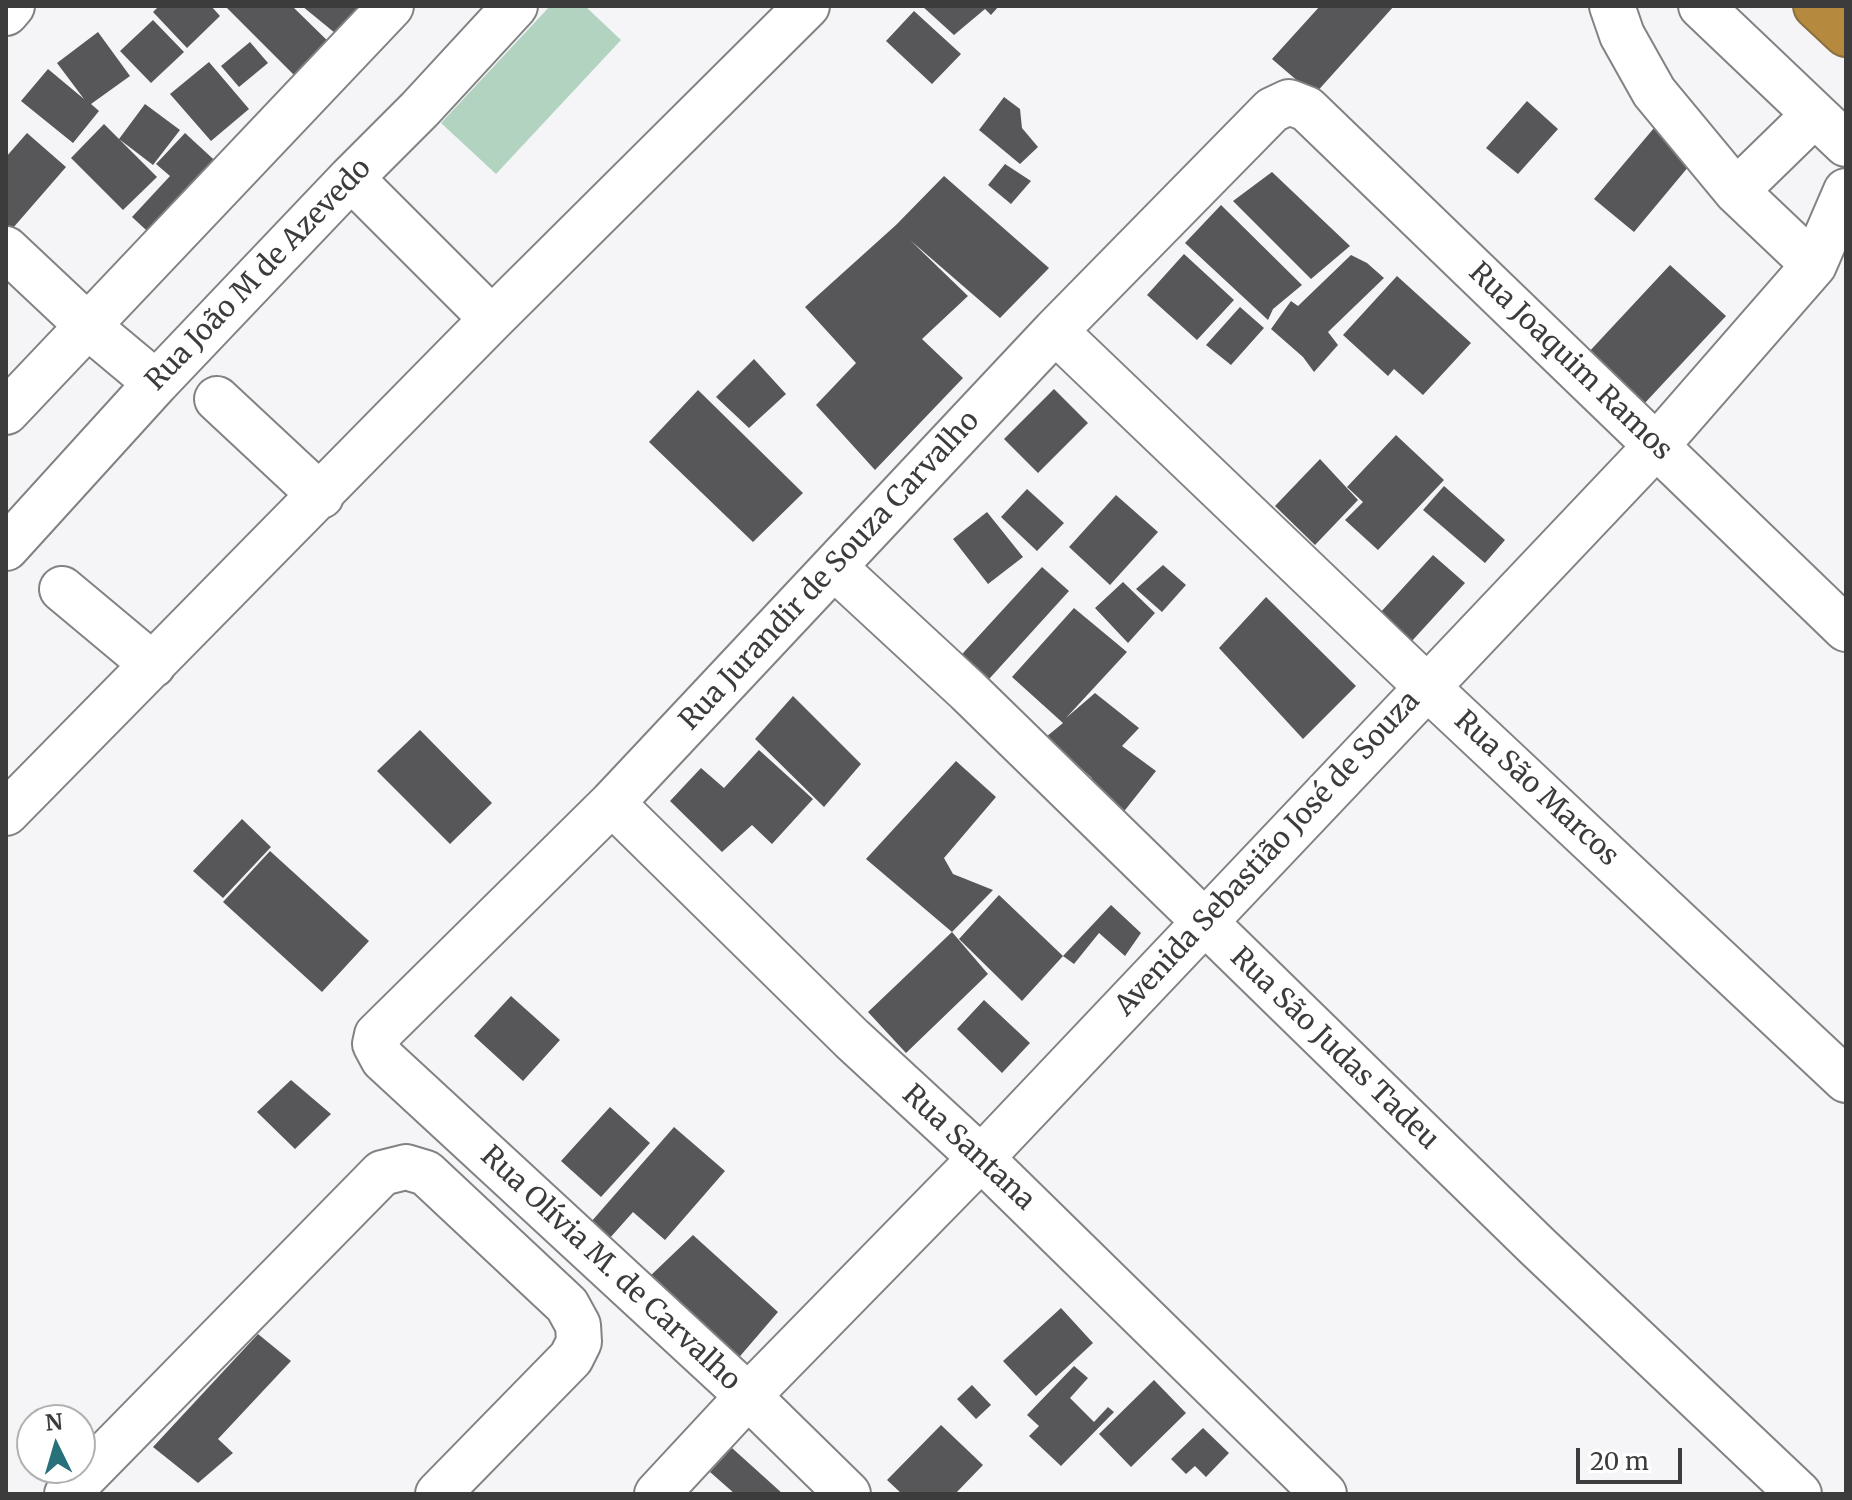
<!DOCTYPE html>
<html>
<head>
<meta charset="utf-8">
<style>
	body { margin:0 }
	#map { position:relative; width:1852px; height:1500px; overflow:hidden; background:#f5f5f7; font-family:Merriweather,serif }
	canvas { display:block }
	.frame { position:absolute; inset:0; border:8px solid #3c3c3d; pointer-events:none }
	.north { position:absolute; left:16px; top:1404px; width:80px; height:80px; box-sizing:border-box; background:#fff; border:2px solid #b1b1b1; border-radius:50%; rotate:355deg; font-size:22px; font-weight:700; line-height:32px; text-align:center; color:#3c3c3d }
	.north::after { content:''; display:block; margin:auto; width:28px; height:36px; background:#28717b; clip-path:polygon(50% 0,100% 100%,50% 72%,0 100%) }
	.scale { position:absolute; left:1576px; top:1448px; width:106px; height:36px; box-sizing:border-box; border:4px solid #3c3c3d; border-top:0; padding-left:10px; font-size:24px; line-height:28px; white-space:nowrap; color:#3c3c3d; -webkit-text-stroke:6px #fff; paint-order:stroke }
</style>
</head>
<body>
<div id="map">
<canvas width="1852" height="1500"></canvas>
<div class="frame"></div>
<div class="north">N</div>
<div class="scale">20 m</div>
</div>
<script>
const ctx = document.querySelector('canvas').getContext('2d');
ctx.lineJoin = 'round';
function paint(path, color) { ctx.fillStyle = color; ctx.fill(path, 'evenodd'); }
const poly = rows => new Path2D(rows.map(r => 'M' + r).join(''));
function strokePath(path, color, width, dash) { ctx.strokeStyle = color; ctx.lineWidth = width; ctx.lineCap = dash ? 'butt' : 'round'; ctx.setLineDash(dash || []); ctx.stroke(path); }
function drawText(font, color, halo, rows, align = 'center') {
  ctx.font = font + ' Merriweather,serif'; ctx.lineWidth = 8; ctx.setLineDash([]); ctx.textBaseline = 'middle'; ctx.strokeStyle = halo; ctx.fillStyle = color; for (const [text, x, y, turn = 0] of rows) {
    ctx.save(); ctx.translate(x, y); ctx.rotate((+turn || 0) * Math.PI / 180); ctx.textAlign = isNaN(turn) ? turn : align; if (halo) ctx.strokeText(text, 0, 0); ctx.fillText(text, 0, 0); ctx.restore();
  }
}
paint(poly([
	[550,6,585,6,621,40,496,174,441,123]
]), '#b1d3c0');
paint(poly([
	[159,6,211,6,220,16,187,48,153,12],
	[225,6,292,6,338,51,304,85],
	[302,6,375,6,346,42],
	[922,6,999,6,991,15,985,9,954,35],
	[1320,6,1394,6,1314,95,1272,59],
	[914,11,961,54,932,84,886,41],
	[153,20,184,52,151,83,120,51],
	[98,32,130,76,91,104,99,111,73,143,21,101,48,69,84,99,57,63],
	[250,42,268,63,239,87,221,66],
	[209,62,249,109,211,141,170,94],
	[1004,97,1020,109,1022,128,1038,147,1020,164,979,130],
	[1527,101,1558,129,1518,174,1486,148],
	[145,104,180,130,153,165,119,139],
	[104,124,157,177,123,210,71,158],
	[1654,128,1694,160,1634,232,1594,199],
	[27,133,66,167,6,236,6,157],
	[185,133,224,169,158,241,132,217,170,176,156,164],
	[1005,164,1031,181,1011,204,988,185],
	[1272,172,1350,246,1311,279,1233,201],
	[944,176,1049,268,1000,318,910,240,968,296,922,339,963,378,875,470,816,405,856,363,805,307,896,225],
	[1221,205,1302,285,1273,309,1268,320,1185,243],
	[1184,254,1234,300,1197,340,1147,295],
	[1351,255,1367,263,1384,278,1328,332,1338,345,1314,372,1303,357,1271,329,1291,301,1298,306],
	[1670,265,1726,316,1643,405,1587,354],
	[1397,276,1471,343,1423,395,1394,369,1388,376,1343,335],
	[1240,307,1264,328,1231,365,1206,345],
	[754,359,786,394,749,428,716,397],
	[1054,389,1088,423,1038,473,1004,439],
	[698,390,803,493,753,542,649,442],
	[1396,435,1444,480,1378,550,1345,520,1363,502,1347,487],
	[1320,459,1358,500,1315,545,1275,506],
	[1444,486,1505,540,1485,563,1423,510],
	[1027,489,1064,523,1037,551,1001,517],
	[1116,495,1158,532,1110,585,1069,547],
	[987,512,1023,557,988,584,953,539],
	[1433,555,1465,583,1411,642,1379,614],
	[1163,565,1186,585,1162,612,1136,589],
	[1042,567,1069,591,980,689,953,664],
	[1123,582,1155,613,1128,643,1095,608],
	[1266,597,1356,686,1303,739,1219,648],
	[1074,608,1127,652,1066,718,1095,693,1139,728,1122,746,1156,771,1114,824,1079,793,1092,778,1046,737,1063,723,1012,677],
	[793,696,861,764,824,807,755,739],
	[420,730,492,803,450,844,377,771],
	[759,750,813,799,772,844,752,825,722,852,670,801,701,768,724,788],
	[956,761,996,797,944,858,953,874,993,890,952,932,866,859],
	[242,819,271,847,223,898,193,871],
	[270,851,369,941,322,992,223,902],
	[999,895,1063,956,1022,1001,959,939],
	[1111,905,1141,933,1125,956,1099,933,1074,964,1063,956],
	[952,932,988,974,906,1053,868,1012],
	[511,996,560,1040,523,1081,474,1036],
	[984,1000,1030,1043,1002,1073,957,1029],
	[291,1080,331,1114,295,1149,257,1112],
	[610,1107,650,1143,601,1197,561,1161],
	[674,1127,725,1171,665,1240,633,1212,609,1239,591,1222],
	[693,1235,778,1312,735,1362,648,1278],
	[1061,1308,1093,1343,1036,1396,1003,1361],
	[258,1334,291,1361,218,1439,233,1453,198,1483,153,1447],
	[1074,1366,1088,1378,1070,1398,1094,1422,1108,1407,1114,1412,1061,1466,1029,1436,1039,1426,1027,1415],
	[1154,1380,1186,1413,1131,1467,1099,1434],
	[972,1385,991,1405,976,1419,957,1399],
	[941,1425,983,1465,955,1494,902,1494,887,1480],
	[1203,1428,1229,1453,1206,1477,1195,1466,1186,1474,1171,1459],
	[732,1448,783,1494,735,1494,710,1472]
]), '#575759');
const minor = poly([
	[1612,6,1622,35,1654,92,1736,191,1814,265],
	[1701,6,1846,144],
	[6,13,12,6],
	[351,178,492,319],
	[1736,191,1814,115],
	[6,249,89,327,156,383],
	[1055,331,1427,687,1846,1080],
	[217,399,321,496],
	[6,412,391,6],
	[6,548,156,383,351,178,420,109,515,6],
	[835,568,968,691,1539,1248,1799,1494],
	[62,589,153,665],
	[612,803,852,1039,981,1158,1324,1494],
	[6,813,492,319,807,6],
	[67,1494,382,1173,406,1167,426,1173,567,1305,578,1325,579,1342,571,1358,438,1494],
	[657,1494,748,1396,981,1158,1657,445,1814,265,1846,191],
	[848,1494,748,1396,383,1059,375,1044,377,1035,612,803,1055,331,1272,110,1289,102,1307,109,1846,629]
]);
const highway = poly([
	[1816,6,1846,34]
]);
strokePath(minor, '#828284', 48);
strokePath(highway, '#8b6f3e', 48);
strokePath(minor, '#fff', 44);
strokePath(highway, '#b58a3f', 44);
drawText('28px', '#3c3c3d', '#fff', [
	["Rua João M de Azevedo",259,275,-46],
	["Rua Joaquim Ramos",1570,362,44],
	["Rua Jurandir de Souza Carvalho",830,571,-47],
	["Rua São Marcos",1536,789,43],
	["Avenida Sebastião José de Souza",1268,854,-47],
	["Rua São Judas Tadeu",1334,1049,44],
	["Rua Santana",968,1148,43],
	["Rua Olívia M. de Carvalho",610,1269,43]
]);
</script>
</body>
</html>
